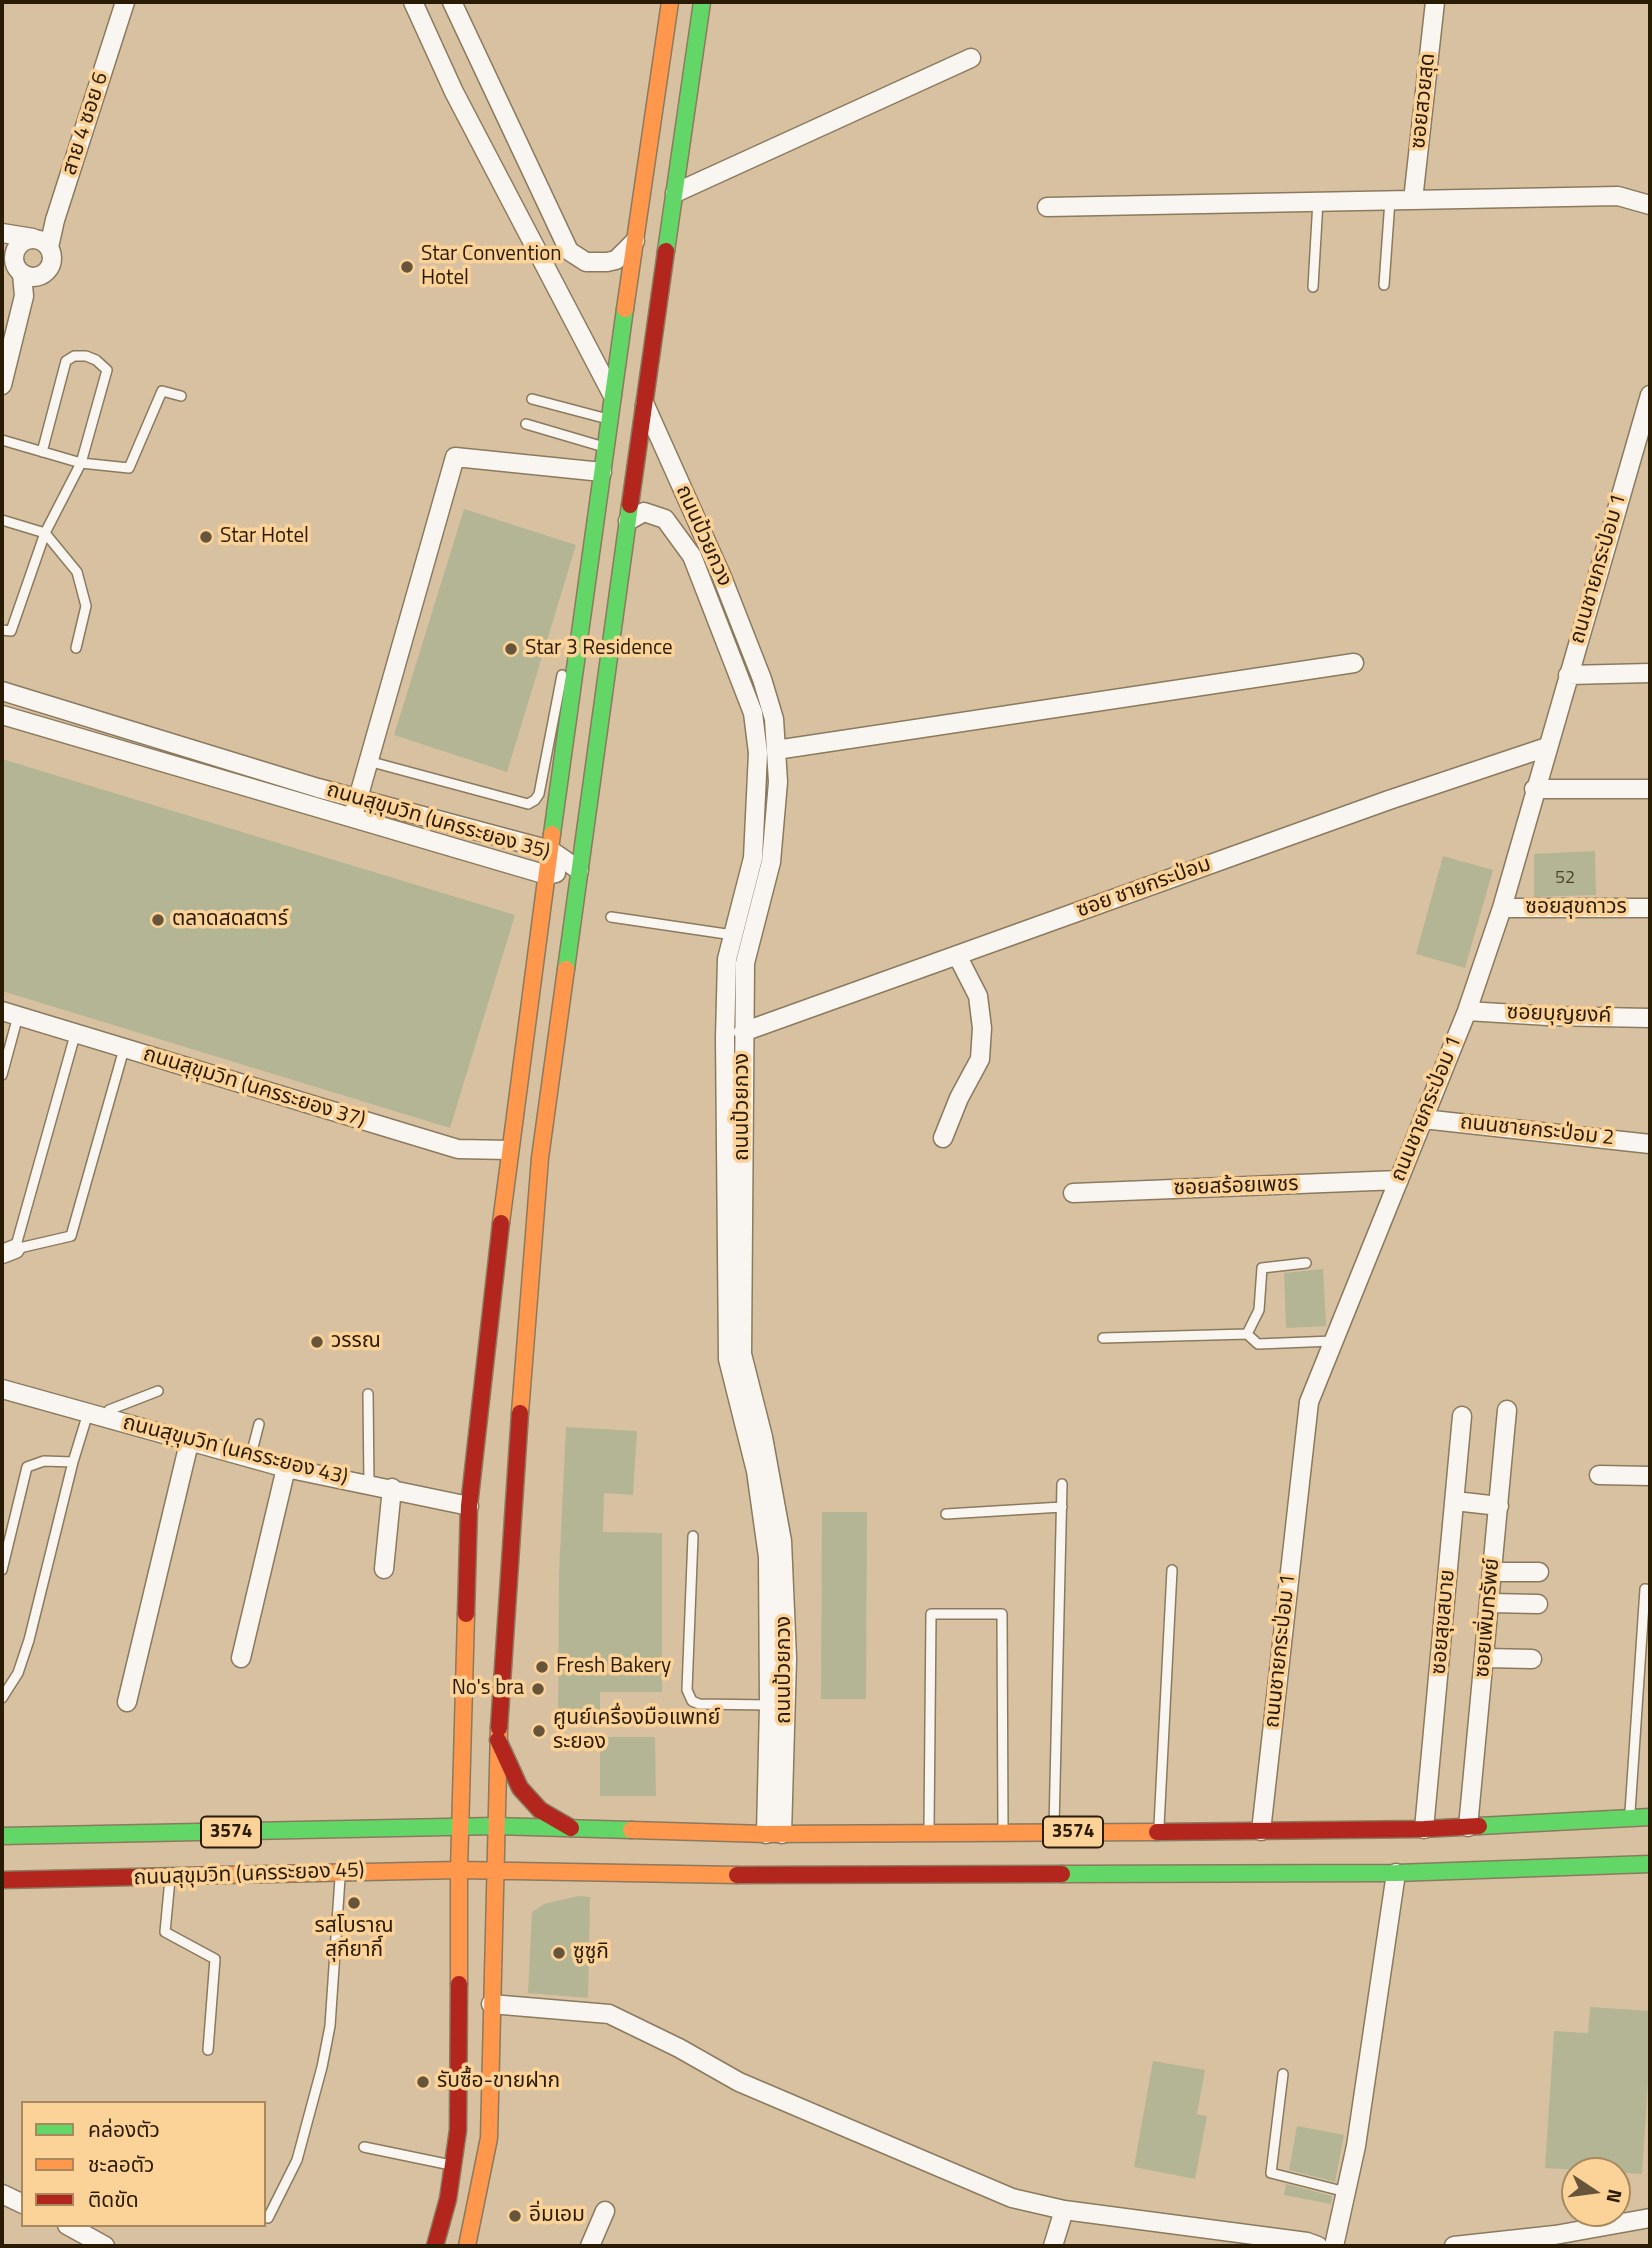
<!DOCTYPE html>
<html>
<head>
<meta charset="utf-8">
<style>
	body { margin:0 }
	#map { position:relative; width:1652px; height:2248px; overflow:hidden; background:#d8c1a1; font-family:"Titillium Web","Noto Sans Thai",sans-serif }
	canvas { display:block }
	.frame { position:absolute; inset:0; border:4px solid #2a1b04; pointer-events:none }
	.legend { position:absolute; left:21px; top:2101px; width:245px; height:126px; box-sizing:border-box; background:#fbd298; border:2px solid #a7895d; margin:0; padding:9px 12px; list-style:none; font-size:21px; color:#2a1b04 }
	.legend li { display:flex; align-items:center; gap:14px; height:35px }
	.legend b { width:35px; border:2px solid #a7895d }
	.north { position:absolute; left:1561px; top:2157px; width:70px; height:70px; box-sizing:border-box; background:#fbd298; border:2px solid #a7895d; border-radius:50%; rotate:103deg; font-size:19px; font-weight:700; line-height:28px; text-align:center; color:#2a1b04 }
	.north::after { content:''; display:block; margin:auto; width:24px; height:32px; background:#67553b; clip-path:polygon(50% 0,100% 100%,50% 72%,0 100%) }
</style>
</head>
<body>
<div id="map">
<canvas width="1652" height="2248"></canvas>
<div class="frame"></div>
<ul class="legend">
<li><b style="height:9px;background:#63d668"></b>คล่องตัว</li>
<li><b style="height:9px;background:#ff974d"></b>ชะลอตัว</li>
<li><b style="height:9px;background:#b3261e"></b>ติดขัด</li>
</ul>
<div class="north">N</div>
</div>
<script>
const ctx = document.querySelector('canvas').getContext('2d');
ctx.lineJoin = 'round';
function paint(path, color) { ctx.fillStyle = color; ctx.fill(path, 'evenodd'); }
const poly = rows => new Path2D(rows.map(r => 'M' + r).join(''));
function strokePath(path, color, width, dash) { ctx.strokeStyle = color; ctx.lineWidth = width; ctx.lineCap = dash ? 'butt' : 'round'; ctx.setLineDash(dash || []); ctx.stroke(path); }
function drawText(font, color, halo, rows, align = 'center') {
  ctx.font = font + ' "Titillium Web","Noto Sans Thai",sans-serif'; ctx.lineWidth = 7; ctx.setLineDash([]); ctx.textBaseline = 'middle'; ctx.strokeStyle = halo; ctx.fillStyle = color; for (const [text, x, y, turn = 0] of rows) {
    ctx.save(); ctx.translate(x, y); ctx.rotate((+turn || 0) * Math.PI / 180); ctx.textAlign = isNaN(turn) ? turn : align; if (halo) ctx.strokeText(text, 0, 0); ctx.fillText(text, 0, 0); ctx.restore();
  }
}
paint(poly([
	[464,509,576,545,507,772,394,735],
	[2,759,515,915,450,1128,2,991],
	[1595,851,1596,895,1534,897,1534,854],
	[1443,856,1493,870,1465,968,1416,954],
	[1323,1269,1326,1326,1286,1328,1284,1273],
	[566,1427,637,1431,633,1495,604,1493,603,1532,662,1533,662,1692,600,1692,600,1725,558,1725,559,1574],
	[822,1512,867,1512,866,1699,821,1699],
	[600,1737,655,1737,656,1796,600,1796],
	[578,1896,590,1897,588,1998,528,1993,532,1912,544,1904],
	[1590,2007,1650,2011,1650,2052,1642,2174,1545,2168,1554,2031,1588,2033],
	[1153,2061,1205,2070,1197,2114,1207,2116,1195,2179,1134,2167],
	[1297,2126,1344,2135,1335,2182,1289,2170],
	[1286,2184,1332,2196,1331,2204,1284,2195]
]), '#b4b595');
const lane = poly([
	[1384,285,1390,200],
	[1313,287,1318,201],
	[532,399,604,418],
	[526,424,604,447],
	[2,440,81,463,45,533,11,631,2,630],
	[42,452,66,361,74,356,86,356,96,360,107,370,81,463,129,468,162,391,181,396],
	[2,520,45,533,77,572,86,606,76,648],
	[368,761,528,804,535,800,539,794,562,675],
	[611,917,733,935],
	[75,1035,15,1249,71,1236,124,1049],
	[2,1075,18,1016],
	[1247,1334,1259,1310,1262,1268,1306,1263],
	[1103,1338,1247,1334,1258,1344,1333,1341],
	[368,1394,369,1485],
	[105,1418,109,1410,158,1391],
	[250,1459,259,1424],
	[946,1514,1062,1507],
	[693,1536,687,1690,692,1701,699,1704,769,1705],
	[2,1570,27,1467,44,1461,73,1462],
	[2,1698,18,1673,29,1640,73,1462,88,1413],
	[1630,1812,1645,1589,1650,1590],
	[1159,1826,1172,1570],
	[1054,1827,1062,1484],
	[929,1828,931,1614,1002,1614,1003,1829],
	[170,1879,165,1932,215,1959,208,2050],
	[1283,2074,1271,2173,1346,2192],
	[364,2147,451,2165],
	[268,2218,297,2160,322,2067,330,2026,340,1878]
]);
const street = poly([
	[413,2,454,92,612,394],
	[452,2,569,251,586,262,607,262,616,260,635,241],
	[675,193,971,58],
	[1413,200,1435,2],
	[1047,207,1618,196,1650,205],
	[2,233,33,238],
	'14 258a19 19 0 1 1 38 0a19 19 0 1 1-38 0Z',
	[49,247,55,220,125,2],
	[2,385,24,296,22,274],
	[645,405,722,577,762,679,774,719,778,782,771,862,745,963,742,1354,763,1437,782,1541,787,1658,782,1834],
	[628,521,644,512,665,519,692,556,753,713,758,753,753,858,727,959,725,1038,728,1359,756,1471,768,1557,769,1705,766,1834],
	[1568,675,1650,673],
	[2,691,318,788,550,850,579,870],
	[2,715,547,875,556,873],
	[776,750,1354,663],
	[1534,789,1650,789],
	[355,809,455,457,602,472],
	[1502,908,1650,908],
	[2,1011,458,1149,509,1150],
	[1467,1011,1548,1016,1650,1018],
	[743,1032,1389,800,1547,747],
	[1423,1119,1650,1144],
	[943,1138,959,1098,980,1059,982,1028,978,996,957,955],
	[1073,1193,1399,1180],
	[2,1254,15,1249],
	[2,1389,286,1468,469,1506],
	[1599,1475,1650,1476],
	[1455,1501,1499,1506],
	[384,1569,392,1488],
	[1493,1572,1539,1572],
	[1490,1603,1538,1604],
	[241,1658,286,1468],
	[1485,1658,1532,1659],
	[127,1702,189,1443],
	[1468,1827,1507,1410],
	[1424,1829,1462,1416],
	[1261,1831,1309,1402,1467,1011,1502,908,1650,395],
	[491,2004,609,2014,679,2048,739,2082,1012,2198,1064,2210,1307,2242,1318,2246],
	[2,2194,23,2204],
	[67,2225,105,2246],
	[590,2246,605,2211],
	[1053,2246,1064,2210],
	[1334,2246,1356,2146,1396,1873],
	[1454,2246,1555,2235,1650,2218]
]);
const fast = poly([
	[666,251,702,2],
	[552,834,625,309],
	[566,969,630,505],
	[1479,1826,1650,1817],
	[2,1836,495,1826,631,1830],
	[1062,1874,1396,1873,1650,1864]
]);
const slow = poly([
	[625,309,670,2],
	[501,1223,552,834],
	[520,1413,540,1158,566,969],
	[631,1830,766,1834,1157,1832],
	[223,1875,459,1870,737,1875],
	[459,1984,459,1870,466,1614],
	[467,2246,489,2138,499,1728]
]);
const jam = poly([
	[630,505,666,251],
	[466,1614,469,1506,501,1223],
	[499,1728,520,1413],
	[498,1740,520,1788,540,1810,571,1828],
	[1157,1832,1424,1829,1479,1826],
	[737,1875,1062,1874],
	[2,1880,223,1875],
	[435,2246,448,2199,458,2130,459,1984]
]);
strokePath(lane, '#8b7a5e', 12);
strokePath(street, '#8b7a5e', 21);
strokePath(fast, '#8b7a5e', 19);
strokePath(slow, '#8b7a5e', 19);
strokePath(jam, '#8b7a5e', 19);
strokePath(lane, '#f9f6f1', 9);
strokePath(street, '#f9f6f1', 18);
strokePath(fast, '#63d668', 16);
strokePath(slow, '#ff974d', 16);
strokePath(jam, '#b3261e', 16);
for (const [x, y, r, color] of [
	[407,267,7,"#67553b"],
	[206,537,7,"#67553b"],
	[511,649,7,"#67553b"],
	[158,920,7,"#67553b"],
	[317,1342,7,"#67553b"],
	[542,1667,7,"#67553b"],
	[538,1689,7,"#67553b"],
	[539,1731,7,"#67553b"],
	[354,1903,7,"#67553b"],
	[559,1953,7,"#67553b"],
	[423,2082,7,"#67553b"],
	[515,2216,7,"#67553b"]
]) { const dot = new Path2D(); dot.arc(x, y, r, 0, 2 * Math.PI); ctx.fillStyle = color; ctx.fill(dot); strokePath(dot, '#fbd298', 2.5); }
drawText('18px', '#4c4228', null, [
	["52",1565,879]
]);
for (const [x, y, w] of [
	[231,1832,60],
	[1073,1832,60]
]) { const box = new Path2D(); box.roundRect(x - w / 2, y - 15.5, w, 31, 5); ctx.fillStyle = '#fbd298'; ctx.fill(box); strokePath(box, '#2a1b04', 2); }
drawText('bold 19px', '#2a1b04', null, [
	["3574",231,1832],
	["3574",1073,1832]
]);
drawText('21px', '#2a1b04', '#fbd298', [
	["ซอยสวยสุด",1424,101,-84],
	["สาย 4 ซอย 6",86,124,-72],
	["ถนนป้วยกวง",703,536,66],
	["ถนนชายกระป่อม 1",1599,569,-74],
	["ถนนสุขุมวิท (นครระยอง 35)",438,822,16],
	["ซอย ชายกระป่อม",1144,888,-20],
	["ซอยสุขถาวร",1576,908],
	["ซอยบุญยงค์",1559,1015,2],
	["ถนนสุขุมวิท (นครระยอง 37)",254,1088,17],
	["ถนนป้วยกวง",743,1107,-90],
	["ถนนชายกระป่อม 1",1427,1109,-68],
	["ถนนชายกระป่อม 2",1537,1131,6],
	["ซอยสร้อยเพชร",1236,1187,-2],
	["ถนนสุขุมวิท (นครระยอง 43)",235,1451,14],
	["ซอยเพิ่มทรัพย์",1488,1618,-85],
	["ซอยสุขสบาย",1444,1622,-85],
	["ถนนชายกระป่อม 1",1281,1651,-84],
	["ถนนป้วยกวง",785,1670,-90],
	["ถนนสุขุมวิท (นครระยอง 45)",249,1875,-2]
]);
drawText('21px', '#2a1b04', '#fbd298', [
	["Star Convention",421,255],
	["Hotel",421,279],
	["Star Hotel",220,537],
	["Star 3 Residence",525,649],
	["ตลาดสดสตาร์",172,920],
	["วรรณ",331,1342],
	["Fresh Bakery",556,1667],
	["No's bra",524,1689,"right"],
	["ศูนย์เครื่องมือแพทย์",553,1719],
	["ระยอง",553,1743],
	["รสโบราณ",354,1927,"center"],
	["สุกียากี์",354,1951,"center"],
	["ซูซูกิ",573,1953],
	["รับซื้อ-ขายฝาก",437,2082],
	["อิ่มเอม",529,2216]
], 'left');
</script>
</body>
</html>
